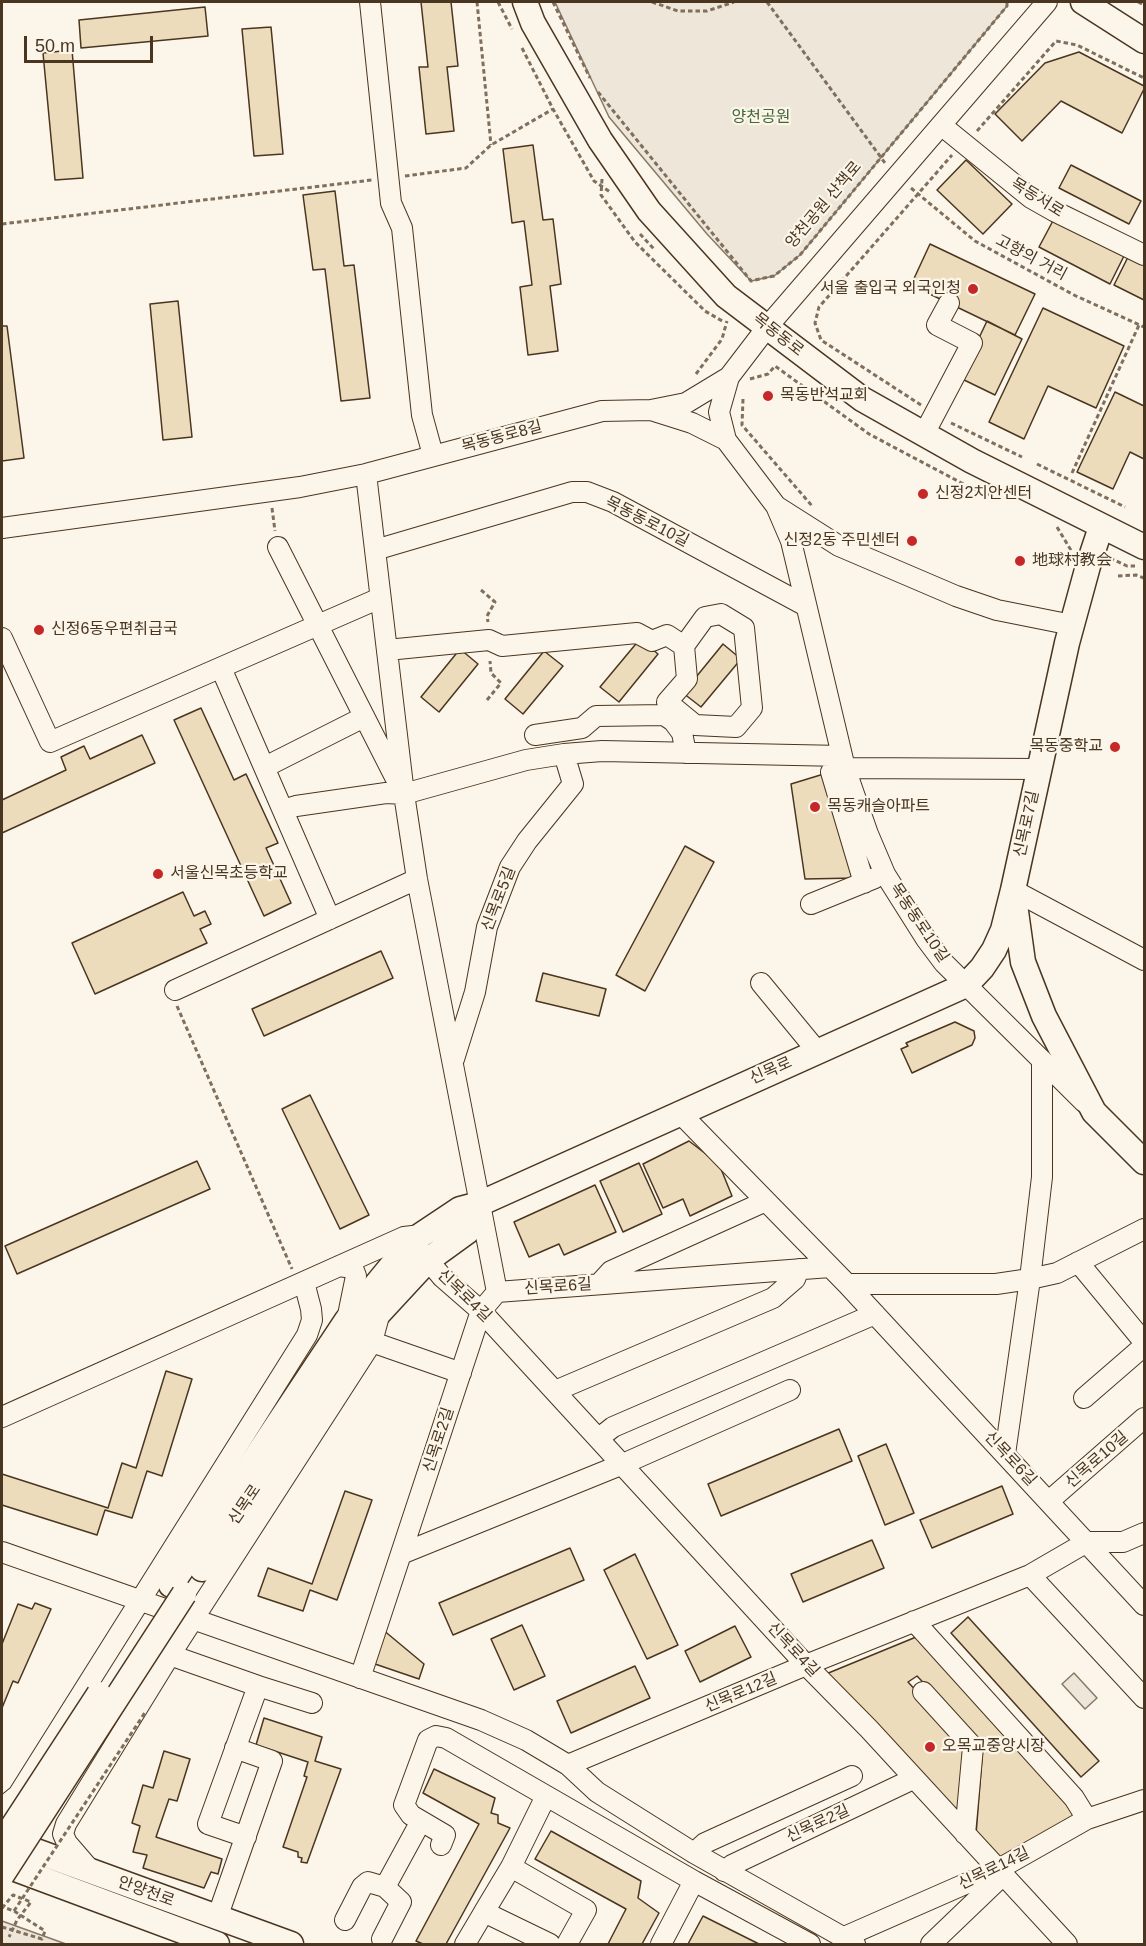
<!DOCTYPE html>
<html>
<head>
<meta charset="utf-8">
<style>
	body { margin:0 }
	#map { position:relative; width:1146px; height:1946px; overflow:hidden; background:#fbf6e9; font-family:Arial,sans-serif }
	canvas { display:block }
	.frame { position:absolute; inset:0; border:3px solid #4a3520; pointer-events:none }
	.scale { position:absolute; left:24px; top:36px; width:129px; height:27px; box-sizing:border-box; border:3px solid #4a3520; border-top:0; padding-left:8px; font-size:18px; line-height:21px; white-space:nowrap; color:#4a3520; -webkit-text-stroke:4px #fbf6e9; paint-order:stroke }
</style>
</head>
<body>
<div id="map">
<canvas width="1146" height="1946"></canvas>
<div class="frame"></div>
<div class="scale">50 m</div>
</div>
<script>
const ctx = document.querySelector('canvas').getContext('2d');
ctx.lineJoin = 'round';
function paint(path, color) { ctx.fillStyle = color; ctx.fill(path, 'evenodd'); }
const poly = rows => new Path2D(rows.map(r => 'M' + r).join(''));
function strokePath(path, color, width, dash) { ctx.strokeStyle = color; ctx.lineWidth = width; ctx.lineCap = dash ? 'butt' : 'round'; ctx.setLineDash(dash || []); ctx.stroke(path); }
function drawText(font, color, halo, rows, align = 'center') {
  ctx.font = font + ' Arial,"Noto Sans KR",sans-serif'; ctx.lineWidth = 4.5; ctx.setLineDash([]); ctx.textBaseline = 'middle'; ctx.strokeStyle = halo; ctx.fillStyle = color; for (const [text, x, y, turn = 0] of rows) {
    ctx.save(); ctx.translate(x, y); ctx.rotate((+turn || 0) * Math.PI / 180); ctx.textAlign = isNaN(turn) ? turn : align; if (halo) ctx.strokeText(text, 0, 0); ctx.fillText(text, 0, 0); ctx.restore();
  }
}
const green = poly([
	[555,2,1007,2,1007,6,800,255,774,276,751,281,707,234,609,117,555,2],
	[1074,1673,1097,1698,1085,1709,1062,1684,1074,1673],
	[2,1921,66,1944,2,1944,2,1921]
]);
paint(green, '#ede6d9');
strokePath(green, '#887966', 1.5);
const building = poly([
	[421,2,451,2,458,66,447,67,454,131,426,134,419,67,428,67,421,2],
	[205,7,208,36,81,48,79,20,205,7],
	[271,27,283,154,254,156,242,29,271,27],
	[72,50,83,178,55,180,43,53,72,50],
	[1079,52,1144,86,1144,89,1122,133,1061,101,1022,141,995,114,1045,63,1079,52],
	[533,145,543,220,553,219,561,284,550,286,558,351,528,355,520,287,532,285,524,221,512,223,503,149,533,145],
	[966,160,1012,204,983,234,937,190,966,160],
	[1071,165,1141,201,1129,224,1059,188,1071,165],
	[335,191,344,266,354,265,370,398,341,401,325,269,313,270,303,195,335,191],
	[1055,217,1125,254,1110,284,1039,247,1055,217],
	[930,244,1035,294,1015,335,911,285,930,244],
	[1128,257,1144,264,1144,300,1114,285,1128,257],
	[178,301,192,437,163,440,150,304,178,301],
	[1043,308,1124,346,1096,408,1048,386,1024,439,989,422,1043,308],
	[987,321,1022,339,995,395,960,378,987,321],
	[2,326,7,326,24,458,2,461,2,326],
	[1115,392,1144,406,1144,459,1130,452,1113,489,1077,472,1115,392],
	[640,639,658,654,619,702,600,687,640,639],
	[723,644,741,659,701,707,683,693,723,644],
	[460,649,478,664,439,712,421,697,460,649],
	[544,651,563,666,523,714,505,699,544,651],
	[201,708,234,780,246,774,278,843,266,848,291,903,264,916,174,720,201,708],
	[142,735,155,763,2,833,2,800,66,770,61,757,84,746,90,759,142,735],
	[827,773,856,878,805,879,791,784,827,773],
	[685,846,714,862,645,991,616,975,685,846],
	[183,892,194,916,205,911,211,924,200,929,207,943,95,994,72,943,183,892],
	[381,951,393,978,264,1036,252,1009,381,951],
	[543,973,606,989,599,1016,536,1001,543,973],
	[955,1022,974,1031,975,1038,972,1045,912,1073,901,1049,908,1046,906,1043,955,1022],
	[310,1095,369,1215,340,1229,282,1109,310,1095],
	[689,1141,719,1164,732,1196,690,1216,683,1199,663,1208,643,1164,689,1141],
	[197,1161,210,1189,17,1274,5,1246,197,1161],
	[639,1163,662,1214,623,1232,600,1181,639,1163],
	[595,1185,616,1232,564,1255,559,1244,529,1257,514,1222,595,1185],
	[166,1371,192,1379,162,1476,147,1471,132,1518,105,1510,97,1535,2,1505,2,1474,108,1508,122,1463,136,1468,166,1371],
	[839,1429,852,1461,721,1516,708,1484,839,1429],
	[886,1444,914,1513,885,1525,858,1456,886,1444],
	[1002,1486,1013,1514,932,1548,920,1520,1002,1486],
	[345,1491,372,1500,337,1600,310,1590,303,1611,258,1596,268,1568,312,1584,345,1491],
	[872,1540,884,1568,803,1602,791,1574,872,1540],
	[570,1548,584,1580,453,1635,439,1603,570,1548],
	[635,1554,678,1645,647,1659,604,1570,635,1554],
	[35,1603,51,1609,18,1683,13,1681,2,1708,2,1644,18,1604,32,1609,35,1603],
	[968,1617,1099,1761,1081,1777,951,1633,968,1617],
	[522,1625,545,1676,514,1690,491,1639,522,1625],
	[735,1626,751,1657,700,1682,685,1651,735,1626],
	[382,1629,424,1664,419,1679,375,1664,371,1654,382,1629],
	[921,1635,1078,1817,1001,1861,976,1835,983,1745,917,1676,908,1682,969,1748,962,1822,826,1674,921,1635],
	[635,1666,650,1698,571,1733,557,1701,635,1666],
	[264,1718,322,1737,315,1761,341,1769,307,1863,301,1862,302,1858,298,1857,298,1852,283,1847,307,1777,304,1776,308,1762,256,1745,264,1718],
	[164,1751,190,1759,177,1801,169,1799,156,1837,222,1859,218,1874,211,1872,204,1888,143,1868,147,1855,133,1852,140,1826,132,1823,143,1785,153,1788,164,1751],
	[434,1769,495,1798,491,1813,498,1815,498,1823,510,1828,446,1944,423,1944,416,1941,479,1824,423,1793,434,1769],
	[551,1831,641,1881,638,1898,659,1913,642,1944,608,1944,626,1909,535,1859,551,1831],
	[703,1916,759,1944,688,1944,703,1916]
]);
paint(building, '#ecdcbc');
strokePath(building, '#4a3520', 1.5);
const minor = poly([
	[370,2,391,203,402,228,422,415,433,455],
	[1047,2,768,326,729,377,719,412,726,440,776,506,791,541,845,768,868,834,885,874,926,939,944,963,1084,1102],
	[941,125,1031,198,1054,211,1144,255],
	[654,411,692,423,726,440],
	[924,434,972,343,937,325,949,303],
	[776,506,839,546,956,596,997,610,1072,625],
	[2,528,300,487,366,474,602,411,651,410,686,403,729,377],
	[278,547,397,781],
	[375,550,572,492,587,492,613,502,806,606],
	[2,638,50,742,380,598],
	[387,650,489,640,502,646,637,633,652,641,667,635,684,646,705,617,721,614,744,628,752,708,736,727,695,725,667,702,687,679,684,646],
	[221,668,330,919],
	[535,735,582,728,596,716,664,715,673,721,682,733,686,753],
	[265,767,364,717],
	[283,810,296,806,386,793,404,794,526,760,564,754,602,751,842,756],
	[864,883,831,772,845,768,1039,769],
	[1013,890,1144,960],
	[811,904,875,878],
	[761,983,817,1051],
	[175,990,417,879],
	[454,1059,475,992,487,927,510,867,527,841,573,784,564,754],
	[679,1112,847,1284,1144,1605],
	[428,1260,442,1277,481,1311,806,1665,869,1729,1067,1944],
	[1078,1262,1144,1342],
	[339,1266,353,1268,356,1276,347,1320],
	[599,1284,611,1271,766,1201],
	[847,1284,996,1284,1030,1279,1057,1273,1144,1229],
	[497,1292,830,1267],
	[372,1342,461,1373],
	[555,1391,773,1298,795,1279,799,1269],
	[1084,1398,1144,1346],
	[2,1417,404,1237,421,1235],
	[599,1438,613,1427,875,1314],
	[1005,1454,1030,1279,1042,1177,1042,1060],
	[1049,1501,1144,1418],
	[2,1552,481,1720,526,1740,568,1765,597,1792,694,1853,855,1944],
	[401,1554,623,1464,790,1390],
	[1030,1575,1144,1698],
	[914,1621,1074,1798,1087,1819],
	[170,1655,258,1686,208,1824,246,1837],
	[360,1678,481,1311,497,1292,417,879,404,794,366,474],
	[258,1686,312,1703],
	[923,1692,973,1747,965,1834],
	[568,1765,806,1665,1030,1575,1087,1542,1123,1542,1144,1533],
	[2,1808,18,1795,307,1335,312,1320,311,1309,304,1282],
	[441,1845,445,1835,411,1815,404,1805,428,1740,436,1736,446,1738,465,1749,694,1881,810,1944],
	[694,1853,705,1843,852,1776],
	[511,1867,586,1910,567,1944],
	[724,1871,732,1865,913,1779],
	[92,1872,67,1843,63,1834,66,1824,170,1655,372,1342,379,1316],
	[484,1912,511,1867,546,1796],
	[217,1918,272,1761,235,1748],
	[345,1920,362,1887,368,1882,385,1887],
	[842,1938,997,1870,1087,1819,1144,1800],
	[382,1939,401,1902,385,1887,421,1821],
	[465,1944,484,1912,550,1944],
	[661,1944,694,1881],
	[931,1944,1003,1875]
]);
const major = poly([
	[525,2,533,23,600,140,649,211,726,296,862,399,972,461,1144,547],
	[1083,2,1144,41],
	[1101,527,1088,566,1067,643,1013,890,1023,962,1044,1016,1094,1112,1144,1162],
	[202,1569,366,1327,428,1260,468,1231,479,1204],
	[171,1585,347,1320,399,1257,421,1235,460,1209,479,1204,966,985,982,968,994,950,1003,930,1013,890],
	[3,1839,291,1944],
	[2,1864,217,1944]
]);
strokePath(minor, '#4a3520', 22);
strokePath(major, '#4a3520', 27);
strokePath(poly([
	[477,2,491,145],
	[498,2,512,29],
	[553,2,590,78],
	[652,2,678,11,707,11,734,2],
	[767,2,885,163],
	[1138,2,1144,5],
	[522,48,553,109,594,181,610,192],
	[598,92,751,281,764,278,774,276,800,255,1007,6,1007,2],
	[977,131,1056,41,1077,45,1144,78],
	[405,176,466,168,491,145,553,109],
	[602,179,601,195,635,242,705,311,724,322],
	[911,188,975,241,1074,295,1144,327],
	[2,224,372,180],
	[640,234,654,249],
	[696,374,722,339,727,321],
	[750,379,768,374,775,366,869,434,971,488,991,495],
	[743,399,742,425,813,507],
	[921,405,821,340,815,323,819,307,952,155],
	[951,423,1022,457],
	[1037,464,1125,507],
	[1072,473,1139,325],
	[272,508,275,531],
	[1057,527,1072,552],
	[1110,558,1127,566,1135,566],
	[1118,576,1136,575,1144,578],
	[481,590,495,602,487,616,488,622],
	[487,700,501,683,491,673,490,661],
	[177,1006,292,1269],
	[2,1927,42,1939,45,1931,14,1911,3,1907,13,1895,31,1902,17,1920,9,1937]
]), '#7f6f5c', 3, [4.5, 3]);
strokePath(minor, '#fbf6e9', 20);
strokePath(major, '#fbf6e9', 24);
const majorBridge = poly([
	[2,1843,99,1694],
	[2,1875,184,1594]
]);
strokePath(majorBridge, '#4a3520', 27, []);
strokePath(poly([
	[14,1911,146,1711]
]), '#7f6f5c', 3, [4.5, 3]);
strokePath(majorBridge, '#fbf6e9', 24);
for (const [x, y, r, color] of [
	[973,289,6,"#c62828"],
	[768,396,6,"#c62828"],
	[923,494,6,"#c62828"],
	[912,541,6,"#c62828"],
	[1020,561,6,"#c62828"],
	[39,630,6,"#c62828"],
	[1115,747,6,"#c62828"],
	[815,807,6,"#c62828"],
	[158,874,6,"#c62828"],
	[930,1747,6,"#c62828"]
]) { const dot = new Path2D(); dot.arc(x, y, r, 0, 2 * Math.PI); ctx.fillStyle = color; ctx.fill(dot); strokePath(dot, '#fbf6e9', 2); }
drawText('16px', '#436837', '#fbf6e9', [
	["양천공원",761,118]
]);
drawText('16px', '#4a3520', '#fbf6e9', [
	["목동서로",1037,198,32],
	["양천공원 산책로",824,205,-50],
	["고향의 거리",1031,258,28],
	["목동동로",778,335,38],
	["목동동로8길",502,437,-15],
	["목동동로10길",647,522,27],
	["신목로7길",1027,824,-78],
	["신목로5길",499,899,-69],
	["목동동로10길",919,923,56],
	["신목로",771,1071,-24],
	["신목로6길",558,1287,-4],
	["신목로4길",464,1296,44],
	["신목로2길",439,1440,-72],
	["신목로6길",1010,1459,47],
	["신목로10길",1097,1460,-41],
	["신목로",245,1505,-56],
	["신목로4길",793,1650,47],
	["신목로12길",741,1693,-23],
	["신목로2길",818,1824,-25],
	["신목로14길",994,1869,-26],
	["안양천로",146,1892,20]
]);
drawText('16px', '#4a3520', '#fbf6e9', [
	["서울 출입국 외국인청",961,289,"right"],
	["목동반석교회",780,396],
	["신정2치안센터",935,494],
	["신정2동 주민센터",900,541,"right"],
	["地球村教会",1032,561],
	["신정6동우편취급국",51,630],
	["목동중학교",1103,747,"right"],
	["목동캐슬아파트",827,807],
	["서울신목초등학교",170,874],
	["오목교중앙시장",942,1747]
], 'left');
</script>
</body>
</html>
